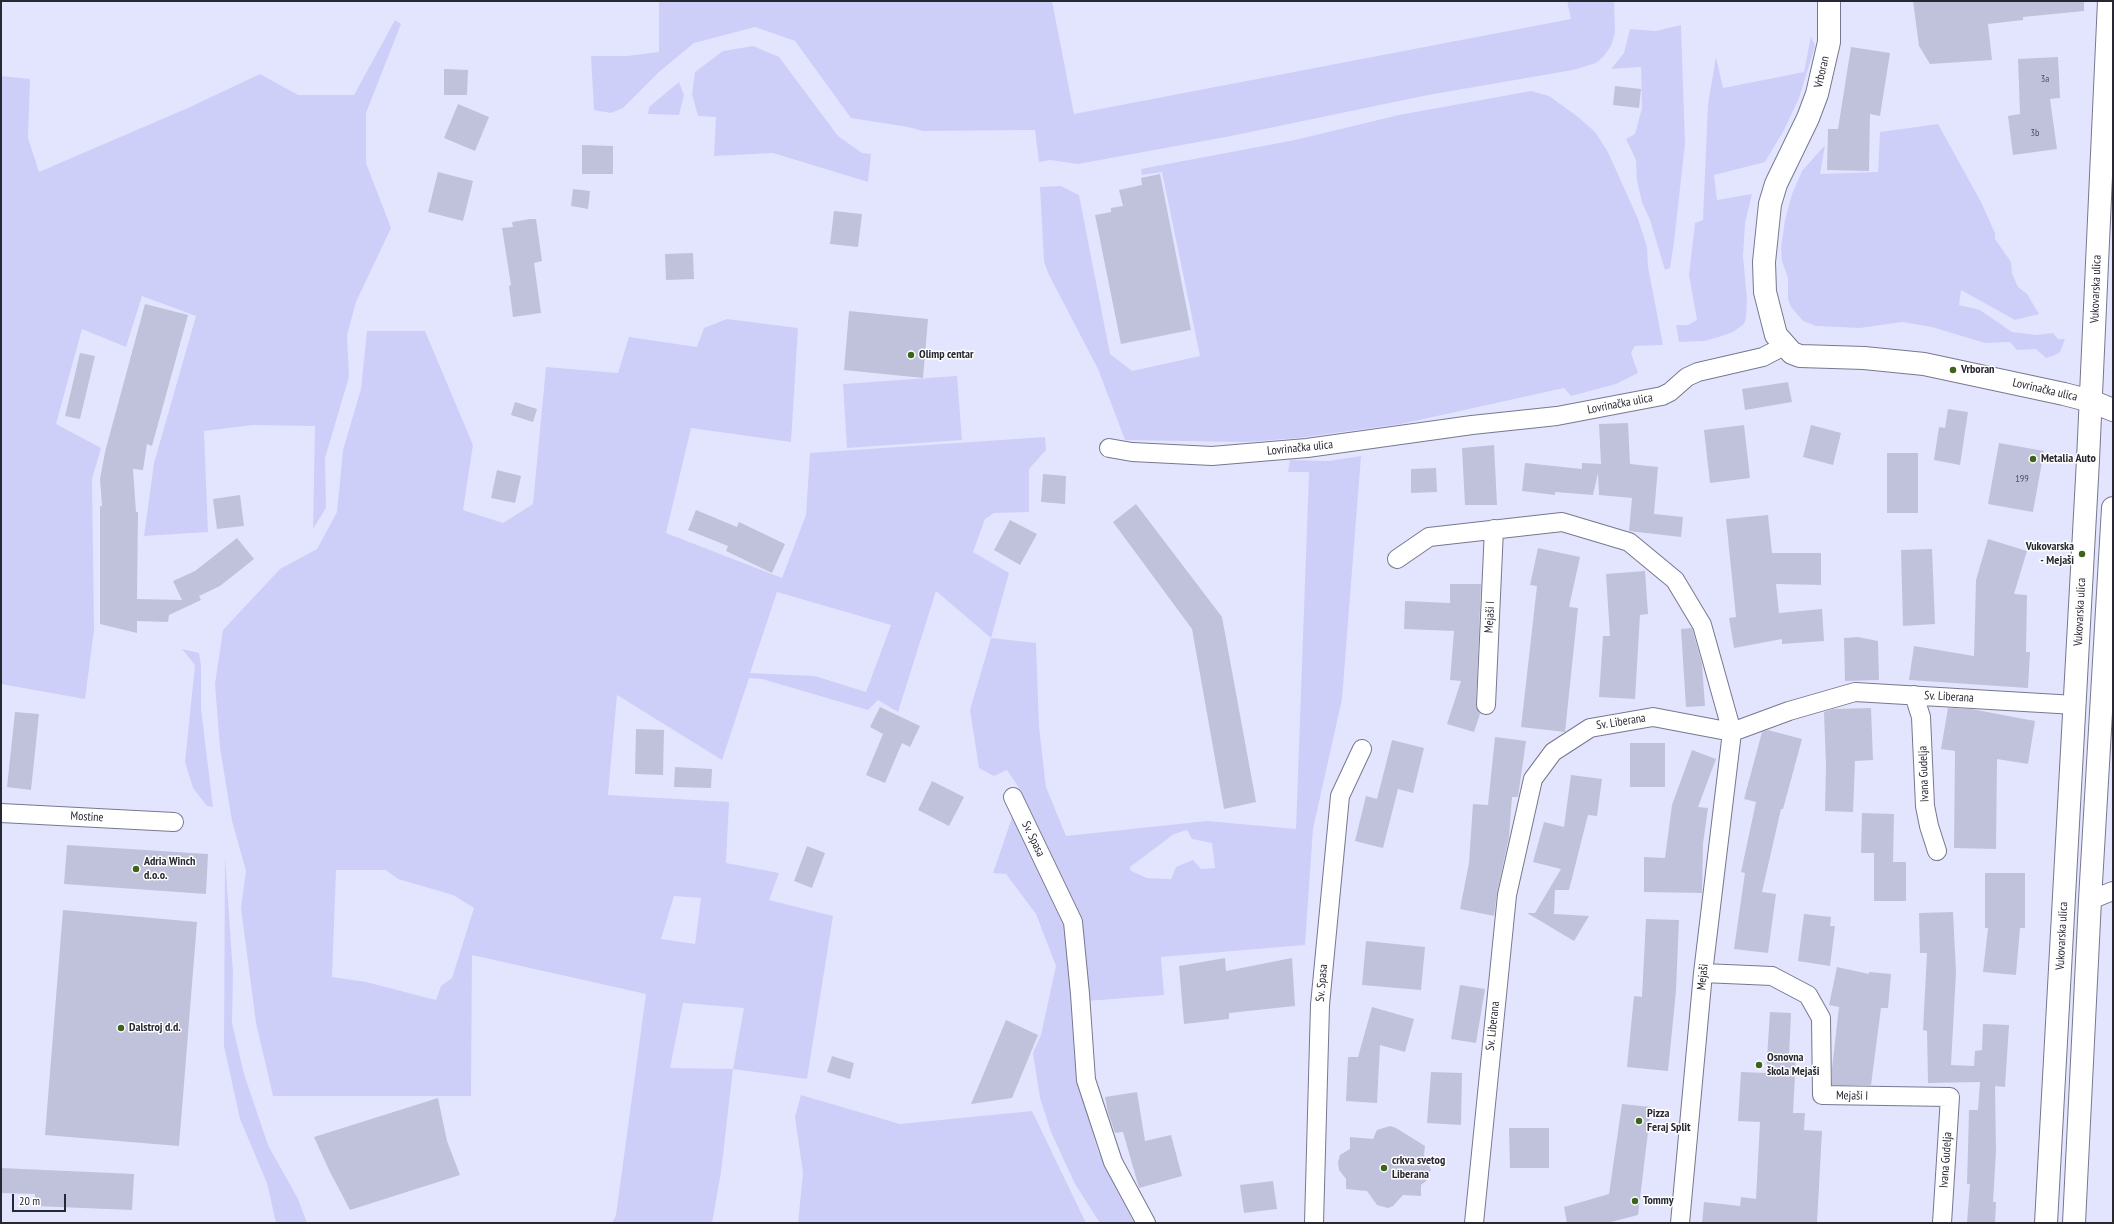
<!DOCTYPE html>
<html>
<head>
<meta charset="utf-8">
<style>
	body { margin:0 }
	#map { position:relative; width:2114px; height:1224px; overflow:hidden; background:#e3e5ff; font-family:"PT Sans Narrow",sans-serif }
	canvas { display:block }
	.frame { position:absolute; inset:0; border:2px solid #282832; pointer-events:none }
	.scale { position:absolute; left:12px; top:1194px; width:54px; height:18px; box-sizing:border-box; border:2px solid #282832; border-top:0; padding-left:5px; font-size:12px; line-height:14px; white-space:nowrap; color:#282832; -webkit-text-stroke:3px #fff; paint-order:stroke }
</style>
</head>
<body>
<div id="map">
<canvas width="2114" height="1224"></canvas>
<div class="frame"></div>
<div class="scale">20 m</div>
</div>
<script>
const ctx = document.querySelector('canvas').getContext('2d');
ctx.lineJoin = 'round';
function paint(path, color) { ctx.fillStyle = color; ctx.fill(path, 'evenodd'); }
const poly = rows => new Path2D(rows.map(r => 'M' + r).join(''));
function strokePath(path, color, width, dash) { ctx.strokeStyle = color; ctx.lineWidth = width; ctx.lineCap = dash ? 'butt' : 'round'; ctx.setLineDash(dash || []); ctx.stroke(path); }
function drawText(font, color, halo, rows, align = 'center') {
  ctx.font = font + ' "PT Sans Narrow",sans-serif'; ctx.lineWidth = 3; ctx.setLineDash([]); ctx.textBaseline = 'middle'; ctx.strokeStyle = halo; ctx.fillStyle = color; for (const [text, x, y, turn = 0] of rows) {
    ctx.save(); ctx.translate(x, y); ctx.rotate((+turn || 0) * Math.PI / 180); ctx.textAlign = isNaN(turn) ? turn : align; if (halo) ctx.strokeText(text, 0, 0); ctx.fillText(text, 0, 0); ctx.restore();
  }
}
paint(poly([
	[659,1,1052,1,1074,114,1571,19,1567,1,1614,1,1615,32,1611,46,1604,56,1596,63,1573,70,1428,95,1231,136,1078,164,1050,160,1039,162,1035,130,923,131,908,127,851,118,795,41,755,27,694,43,659,72,623,108,611,113,594,110,591,56,627,56,659,52],
	[395,20,401,24,366,113,366,163,391,228,356,302,347,335,349,377,325,458,326,508,313,529,315,426,253,425,204,431,208,532,144,536,154,463,196,316,142,296,126,347,82,329,56,424,101,448,92,479,94,630,85,699,1,684,1,76,30,79,28,138,39,172,190,107,260,74,298,95,354,95],
	[1681,25,1685,144,1674,242,1670,268,1665,270,1650,220,1642,202,1637,181,1636,160,1626,139,1635,134,1642,108,1641,67,1611,69,1624,53,1630,29,1656,31],
	[1811,36,1815,46,1799,98,1784,130,1765,162,1714,175,1717,200,1752,194,1745,223,1743,256,1747,299,1746,318,1744,324,1733,332,1719,337,1704,341,1679,342,1676,325,1688,325,1697,320,1689,275,1695,223,1703,220,1708,104,1716,57,1723,88,1804,72],
	[753,46,779,57,838,136,862,153,871,154,868,182,773,153,714,156,716,117,698,116,692,94,695,72,723,51],
	[679,82,684,95,679,115,648,114,649,107],
	[1531,91,1549,96,1577,116,1595,132,1608,152,1638,219,1647,247,1648,267,1663,345,1635,346,1631,353,1638,373,1616,384,1571,396,1564,388,1401,424,1298,438,1247,442,1125,440,1098,369,1048,273,1044,261,1040,187,1061,186,1079,195,1110,354,1132,371,1200,356,1162,172,1142,175,1141,169,1295,140,1399,115],
	[1938,124,1981,202,1995,233,1995,239,2011,262,2012,273,2018,287,2027,294,2039,314,2015,320,1961,290,1959,305,1980,310,2012,332,2037,335,2053,333,2058,339,2065,339,2060,352,2053,356,2046,358,2036,349,2017,350,2010,342,1985,343,1932,327,1902,322,1860,328,1816,326,1803,321,1791,307,1788,299,1788,278,1782,261,1781,248,1785,220,1792,194,1802,171,1825,145,1820,174,1878,172,1880,132],
	[727,319,798,328,791,442,691,428,666,533,782,578,806,515,810,453,1045,437,1046,450,1029,469,1029,512,994,513,985,519,973,552,1009,573,991,638,1036,643,1039,727,1046,787,1066,836,1207,821,1296,829,1309,472,1288,472,1290,460,1329,461,1361,456,1342,699,1313,829,1305,945,1161,957,1164,995,1087,1001,1078,912,1062,887,1021,791,1007,770,994,776,979,768,970,710,991,638,936,591,898,712,878,700,868,710,762,679,749,678,722,760,617,695,608,795,729,802,726,863,779,873,769,900,833,916,807,1079,733,1069,721,1172,712,1223,612,1223,616,1215,646,994,472,955,471,1096,273,1096,256,1023,241,908,246,871,232,821,220,748,215,684,223,630,280,569,317,549,337,512,343,450,361,389,367,331,425,331,473,445,463,510,503,523,533,504,546,367,618,373,629,337,697,347,704,328],
	[777,592,891,625,866,692,815,676,750,673],
	[1187,830,1192,839,1212,843,1215,868,1201,869,1193,860,1176,867,1171,879,1147,878,1131,871,1130,867,1174,834],
	[336,870,386,870,398,879,453,895,474,908,452,978,441,986,436,1000,366,982,332,977],
	[674,896,701,898,695,944,661,939],
	[683,1003,744,1008,733,1069,670,1068],
	[957,376,962,440,847,448,843,384],
	[182,649,199,653,201,665,201,709,213,807,207,806,193,788,185,762,195,665],
	[1014,812,1055,902,1069,938,1082,1095,1098,1151,1134,1223,1100,1223,1075,1184,1051,1132,1040,1098,1033,1053,1041,1035,1056,966,1036,914,1006,874,993,873],
	[225,857,233,973,232,1023,244,1074,268,1145,298,1199,307,1223,276,1223,267,1183,240,1119,224,1046],
	[801,1095,900,1124,1032,1111,1086,1223,798,1223,803,1173,795,1117]
]), '#cecff9');
paint(poly([
	[1913,1,2084,1,2084,11,2023,17,2023,20,1988,24,1992,60,1930,64,1919,46],
	[1851,47,1890,53,1880,116,1870,114,1869,171,1827,170,1828,129,1838,129],
	[2058,57,2060,98,2050,99,2057,149,2013,155,2008,116,2020,114,2018,59],
	[444,69,468,70,467,95,444,95],
	[1615,86,1641,89,1639,108,1613,105],
	[458,104,489,117,475,151,444,138],
	[582,145,613,146,613,174,582,174],
	[438,172,473,181,463,221,428,212],
	[1160,174,1191,330,1121,344,1095,215,1111,212,1111,208,1123,206,1119,190,1142,185,1141,178],
	[573,189,590,191,588,209,571,206],
	[834,211,862,214,858,247,830,244],
	[530,219,536,219,542,261,534,263,541,313,513,317,509,286,511,285,502,228,513,227,512,222],
	[693,253,694,279,666,280,665,254],
	[145,304,188,315,152,446,147,444,143,470,133,469,136,512,138,512,137,599,182,600,173,581,195,571,237,538,254,559,220,586,199,596,201,600,169,615,168,622,137,621,137,633,100,624,100,506,102,506,100,479,105,452],
	[849,311,928,319,923,378,844,370],
	[80,353,95,356,80,419,65,416],
	[1788,382,1792,402,1745,410,1742,389],
	[515,402,537,409,533,422,511,415],
	[1948,409,1968,412,1960,465,1934,460,1939,427,1945,428],
	[1628,423,1630,464,1658,467,1654,514,1683,517,1681,537,1629,531,1632,498,1599,495,1598,473,1593,495,1555,492,1555,495,1522,491,1525,463,1582,469,1582,463,1601,464,1599,424],
	[1744,425,1750,478,1710,483,1704,430],
	[1811,425,1841,433,1833,465,1803,457],
	[1999,443,2044,451,2033,512,1988,504],
	[1494,445,1497,505,1465,505,1462,448],
	[1887,453,1918,453,1918,513,1887,513],
	[1436,468,1437,492,1411,493,1411,469],
	[497,470,521,476,515,503,491,498],
	[1043,474,1066,476,1065,504,1041,502],
	[240,495,244,526,217,529,213,499],
	[1136,504,1222,617,1256,802,1224,809,1192,629,1113,522],
	[696,510,737,527,739,522,785,544,772,573,726,551,728,546,688,530],
	[1768,515,1772,553,1821,553,1821,585,1776,584,1779,613,1822,609,1824,641,1782,644,1782,639,1734,648,1729,618,1736,617,1726,519],
	[1010,520,1037,534,1020,565,994,550],
	[1988,539,2027,551,2014,594,2027,595,2026,652,2030,652,2028,688,1909,680,1914,646,1974,656,1976,580],
	[1538,548,1580,557,1569,607,1578,608,1565,732,1521,727,1537,586,1530,585],
	[1932,549,1935,624,1903,626,1901,550],
	[1645,571,1648,614,1640,615,1635,699,1599,697,1603,636,1610,636,1606,574],
	[1450,584,1481,584,1476,705,1480,714,1474,732,1447,724,1461,681,1450,680,1454,631,1404,629,1405,601,1450,603],
	[1692,628,1702,664,1705,706,1686,707,1681,629],
	[1858,637,1878,641,1879,680,1845,681,1844,638],
	[880,707,920,726,910,747,902,743,885,783,866,775,883,734,870,727],
	[1871,708,1873,760,1855,761,1853,812,1825,811,1826,765,1824,712,1833,709],
	[1948,708,1971,709,2035,721,2028,764,1997,759,1996,849,1954,848,1955,751,1941,749],
	[15,712,39,714,31,790,7,787],
	[636,729,664,730,663,775,635,774],
	[1768,730,1802,739,1783,809,1781,809,1762,892,1776,894,1768,953,1734,949,1745,873,1741,872,1756,802,1744,799,1762,732],
	[1495,737,1526,741,1518,797,1512,797,1509,837,1497,893,1494,916,1460,909,1469,863,1473,804,1488,805],
	[1392,740,1424,748,1413,793,1398,789,1383,848,1355,841,1366,796,1377,799],
	[1630,743,1665,743,1665,787,1630,787],
	[1692,750,1716,759,1698,807,1708,808,1703,844,1702,893,1644,892,1644,857,1665,858,1672,805],
	[675,767,712,769,711,788,674,787],
	[1571,775,1602,779,1597,816,1588,815,1569,890,1555,890,1554,914,1589,916,1574,941,1527,913,1535,913,1561,869,1533,862,1544,822,1564,827],
	[932,781,964,797,949,826,918,810],
	[1862,813,1894,814,1893,862,1906,862,1906,901,1874,901,1874,853,1861,853],
	[67,845,208,854,206,894,64,884],
	[807,846,825,853,812,888,794,881],
	[1985,873,2025,873,2025,928,2020,928,2016,975,1983,972,1988,928,1985,928],
	[63,910,197,922,179,1146,45,1135],
	[1953,912,1956,972,1951,1065,1974,1066,1975,1051,1982,1050,1983,1024,2009,1025,2005,1087,1995,1086,1996,1151,1993,1202,1996,1202,1995,1223,1967,1223,1970,1184,1967,1184,1969,1110,1978,1110,1980,1082,1928,1083,1927,1031,1923,1030,1927,953,1920,953,1919,913],
	[1804,914,1831,917,1830,926,1835,926,1830,966,1798,961],
	[1646,919,1679,920,1676,991,1668,1071,1627,1067,1634,996,1642,997],
	[1366,941,1425,947,1421,990,1362,985],
	[1225,958,1226,971,1292,958,1295,1006,1229,1013,1229,1019,1184,1024,1179,966],
	[1837,967,1869,974,1869,972,1891,974,1888,1008,1881,1008,1871,1085,1832,1085,1832,1068,1839,1007,1829,1005],
	[1460,985,1485,989,1476,1043,1451,1039],
	[1372,1007,1414,1019,1405,1052,1380,1045,1377,1103,1346,1101,1348,1057,1358,1057],
	[1770,1012,1791,1013,1789,1057,1796,1057,1793,1113,1805,1113,1804,1130,1822,1131,1817,1223,1702,1223,1704,1202,1740,1206,1741,1197,1756,1199,1760,1122,1738,1121,1741,1072,1766,1073],
	[1006,1020,1038,1035,1012,1098,971,1104],
	[832,1056,854,1063,850,1079,827,1072],
	[1431,1072,1462,1073,1461,1125,1427,1123],
	[1137,1092,1145,1141,1171,1135,1182,1176,1139,1188,1123,1132,1115,1133,1108,1113,1105,1097],
	[438,1098,447,1141,460,1175,350,1210,329,1170,314,1137],
	[1622,1104,1651,1107,1638,1215,1607,1223,1567,1223,1564,1207,1609,1194],
	[1390,1126,1396,1128,1425,1146,1424,1155,1431,1170,1426,1181,1421,1185,1421,1196,1403,1195,1393,1206,1388,1208,1377,1205,1367,1191,1346,1189,1346,1179,1339,1170,1338,1162,1340,1155,1350,1149,1350,1137,1373,1139,1377,1130],
	[1509,1128,1549,1128,1549,1168,1510,1168],
	[1,1168,134,1174,132,1210,34,1206,35,1194,1,1193],
	[1273,1181,1277,1209,1244,1213,1240,1185]
]), '#c0c2db');
const street = poly([
	[1109,448,1132,452,1212,456,1307,448,1472,425,1557,416,1662,396,1670,392,1687,377,1698,372,1763,357,1784,346],
	[1397,559,1429,537,1562,522,1629,542,1675,580,1702,625,1732,732,1703,973,1680,1223],
	[1914,695,1921,717,1925,806,1929,826,1937,851],
	[1486,705,1494,529],
	[1013,797,1073,922,1080,994,1086,1080,1113,1162,1146,1223],
	[1,813,174,822],
	[2090,900,2113,891],
	[1703,973,1772,976,1808,995,1821,1018,1822,1095,1950,1097,1942,1223],
	[1314,1223,1320,1005,1340,796,1362,749],
	[1474,1223,1507,895,1533,779,1553,752,1590,728,1653,717,1732,732,1789,711,1855,692,2075,705]
]);
const secondary = poly([
	[1829,1,1829,42,1817,94,1808,118,1776,184,1770,204,1764,262,1765,292,1776,335,1792,353,1800,356,1864,358,1924,364,2064,394,2091,401,2113,410],
	[2046,1223,2088,460,2109,1],
	[2074,1223,2090,900,2113,508]
]);
strokePath(street, '#77788f', 20);
strokePath(secondary, '#77788f', 24);
strokePath(street, '#fff', 18);
strokePath(secondary, '#fff', 22);
for (const [x, y, r, color] of [
	[911,355,4,"#3d631d"],
	[1953,370,4,"#3d631d"],
	[2033,459,4,"#3d631d"],
	[2082,554,4,"#3d631d"],
	[136,869,4,"#3d631d"],
	[121,1028,4,"#3d631d"],
	[1759,1065,4,"#3d631d"],
	[1639,1121,4,"#3d631d"],
	[1384,1168,4,"#3d631d"],
	[1635,1201,4,"#3d631d"]
]) { const dot = new Path2D(); dot.arc(x, y, r, 0, 2 * Math.PI); ctx.fillStyle = color; ctx.fill(dot); strokePath(dot, '#fff', 1.5); }
drawText('10px', '#4e4e5c', null, [
	["3a",2045,79],
	["3b",2035,133],
	["199",2022,479]
]);
drawText('12px', '#282832', '#fff', [
	["Vrboran",1822,72,-77],
	["Vukovarska ulica",2096,289,-88],
	["Lovrinačka ulica",2045,390,13],
	["Lovrinačka ulica",1620,404,-11],
	["Lovrinačka ulica",1300,448,-6],
	["Vukovarska ulica",2080,612,-87],
	["Mejaši I",1490,617,-87],
	["Sv. Liberana",1949,697,3],
	["Sv. Liberana",1621,722,-9],
	["Ivana Gudelja",1924,774,-92],
	["Mostine",87,817,3],
	["Sv. Spasa",1033,839,64],
	["Vukovarska ulica",2062,936,-87],
	["Mejaši",1703,977,-84],
	["Sv. Spasa",1322,983,-85],
	["Sv. Liberana",1493,1026,-84],
	["Mejaši I",1852,1096,1],
	["Ivana Gudelja",1946,1160,-86]
]);
drawText('bold 12px', '#282832', '#fff', [
	["Olimp centar",919,355],
	["Vrboran",1961,370],
	["Metalia Auto",2041,459],
	["Vukovarska",2074,547,"right"],
	["- Mejaši",2074,561,"right"],
	["Adria Winch",144,862],
	["d.o.o.",144,876],
	["Dalstroj d.d.",129,1028],
	["Osnovna",1767,1058],
	["škola Mejaši",1767,1072],
	["Pizza",1647,1114],
	["Feraj Split",1647,1128],
	["crkva svetog",1392,1161],
	["Liberana",1392,1175],
	["Tommy",1643,1201]
], 'left');
</script>
</body>
</html>
